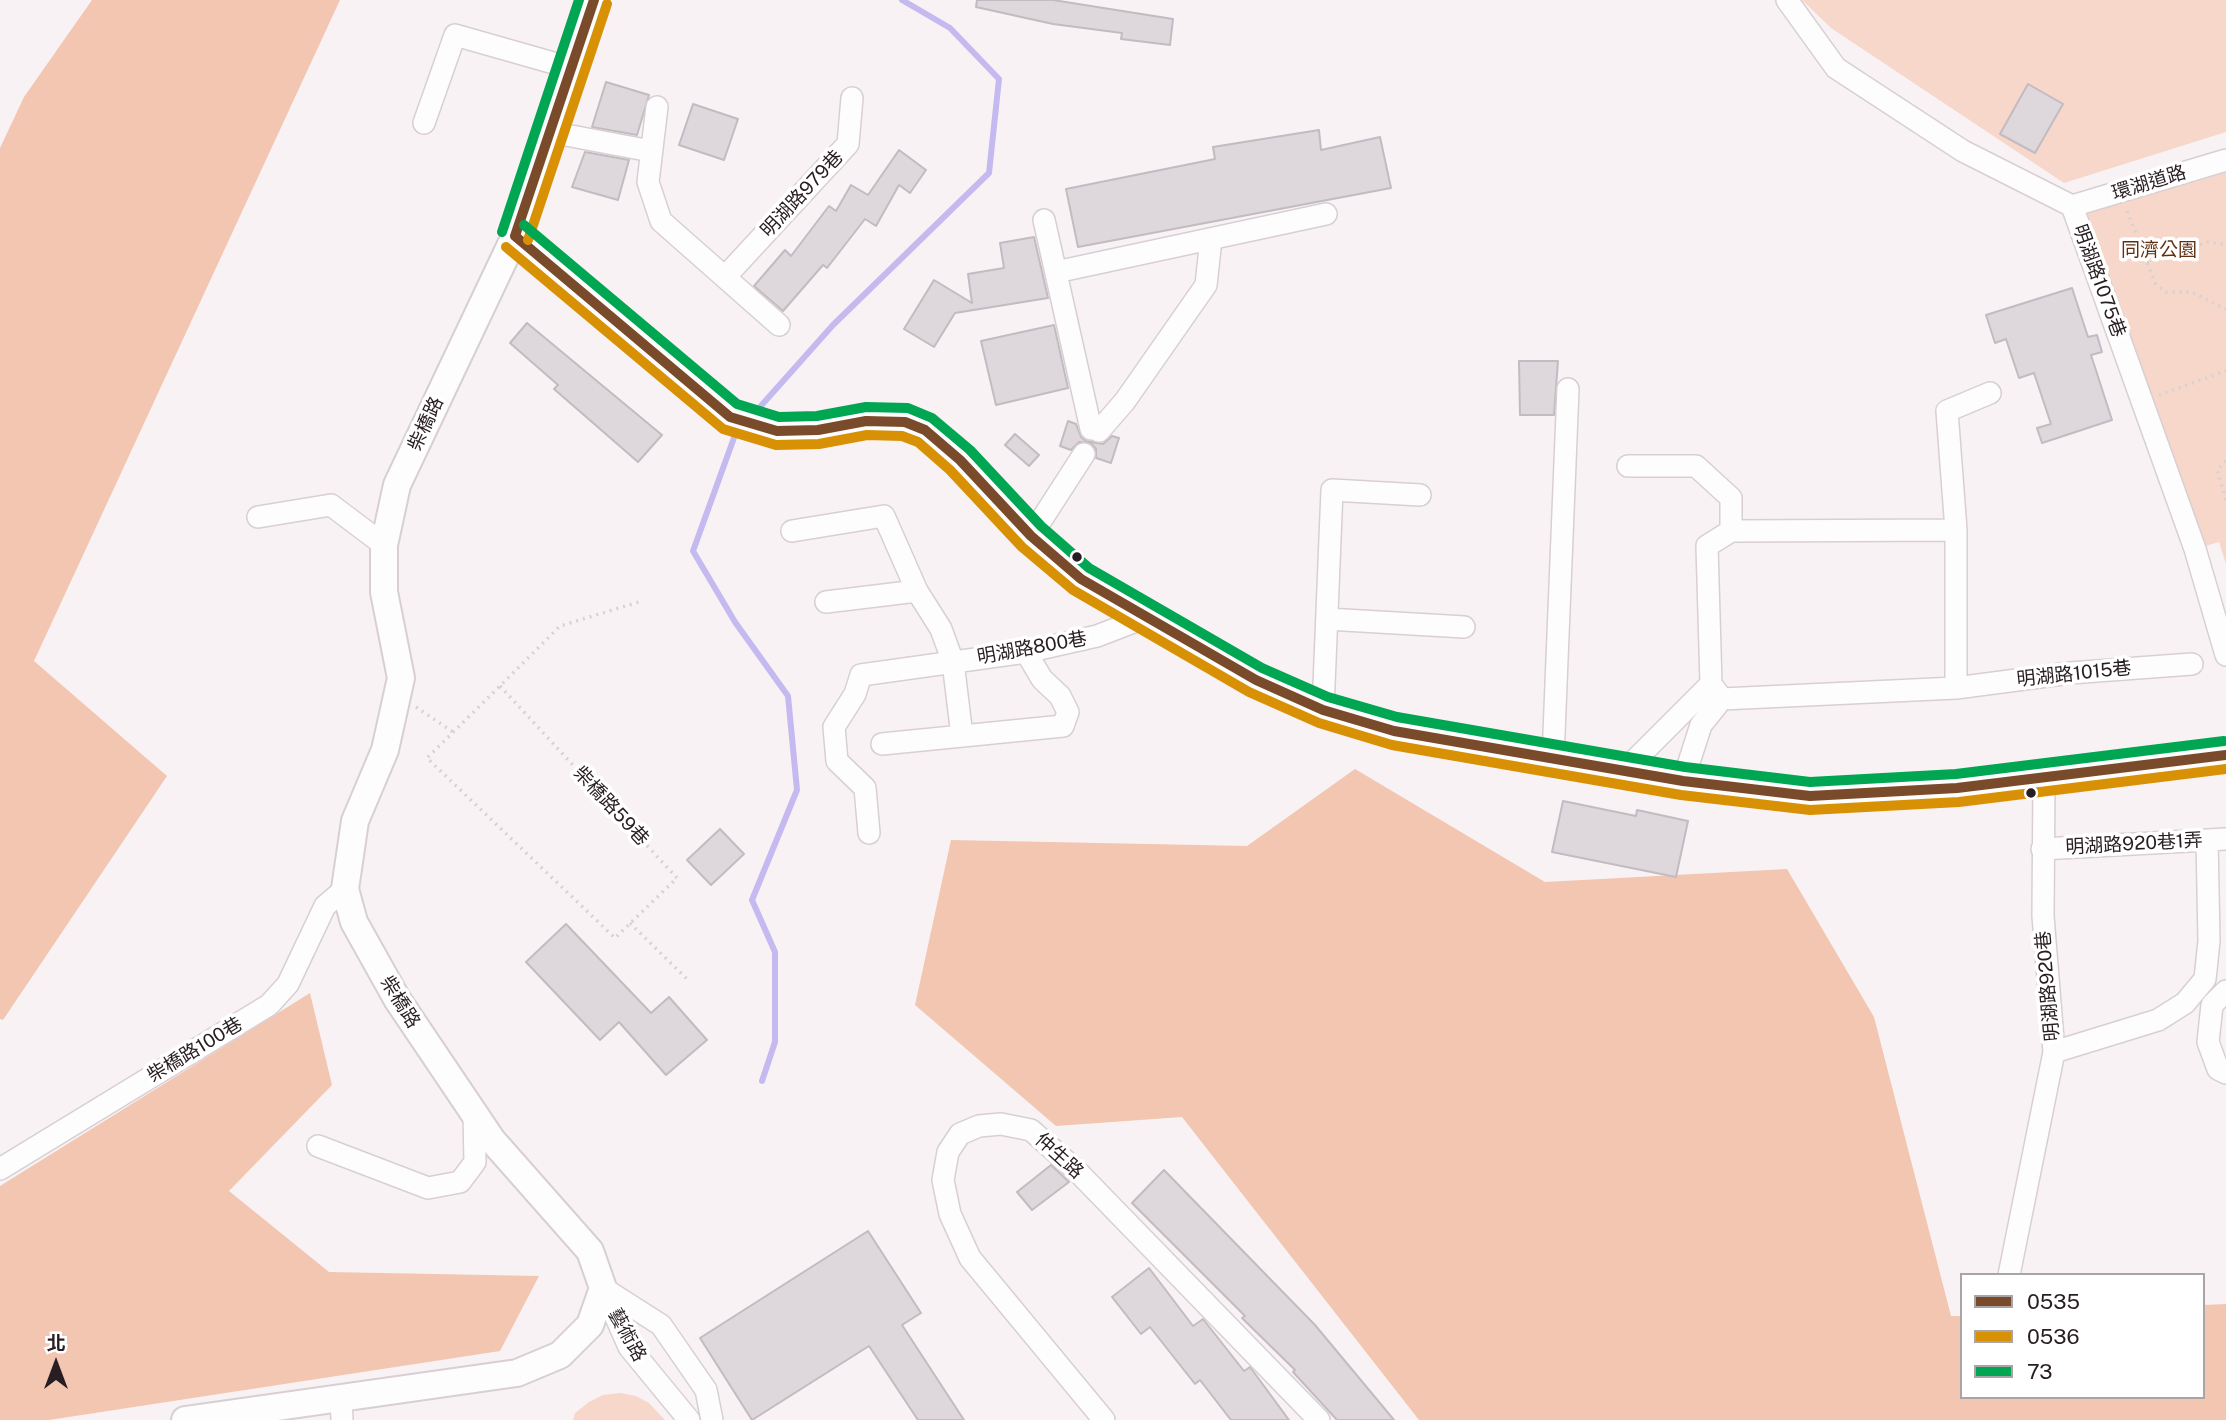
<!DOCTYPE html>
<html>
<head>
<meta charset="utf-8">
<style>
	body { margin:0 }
	#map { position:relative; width:2226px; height:1420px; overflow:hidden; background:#f8f2f5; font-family:"Public Sans","Noto Sans TC",sans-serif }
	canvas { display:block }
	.legend { position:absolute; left:1960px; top:1273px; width:245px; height:126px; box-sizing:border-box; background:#fff; border:2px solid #a9a5a7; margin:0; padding:9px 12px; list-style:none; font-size:21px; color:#281d22 }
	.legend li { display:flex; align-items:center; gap:14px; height:35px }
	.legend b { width:35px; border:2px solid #a9a5a7 }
	.north { position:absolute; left:21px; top:1329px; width:70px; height:70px; -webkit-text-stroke:5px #fff; paint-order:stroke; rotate:0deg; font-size:19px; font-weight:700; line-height:28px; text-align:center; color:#281d22 }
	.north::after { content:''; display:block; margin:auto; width:24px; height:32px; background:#281d22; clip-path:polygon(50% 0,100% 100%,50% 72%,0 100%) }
</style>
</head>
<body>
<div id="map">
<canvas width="2226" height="1420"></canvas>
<ul class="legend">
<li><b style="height:9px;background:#7a4b2a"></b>0535</li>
<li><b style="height:9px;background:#d89105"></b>0536</li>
<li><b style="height:9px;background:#00a651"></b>73</li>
</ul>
<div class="north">北</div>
</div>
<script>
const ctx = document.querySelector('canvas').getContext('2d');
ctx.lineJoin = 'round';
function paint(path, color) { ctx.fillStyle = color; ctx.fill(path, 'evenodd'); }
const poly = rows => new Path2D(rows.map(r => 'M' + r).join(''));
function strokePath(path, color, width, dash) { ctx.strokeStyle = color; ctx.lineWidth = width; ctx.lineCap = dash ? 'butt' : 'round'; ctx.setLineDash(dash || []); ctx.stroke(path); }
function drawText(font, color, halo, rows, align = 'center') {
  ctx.font = font + ' "Public Sans","Noto Sans TC",sans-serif'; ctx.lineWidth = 7; ctx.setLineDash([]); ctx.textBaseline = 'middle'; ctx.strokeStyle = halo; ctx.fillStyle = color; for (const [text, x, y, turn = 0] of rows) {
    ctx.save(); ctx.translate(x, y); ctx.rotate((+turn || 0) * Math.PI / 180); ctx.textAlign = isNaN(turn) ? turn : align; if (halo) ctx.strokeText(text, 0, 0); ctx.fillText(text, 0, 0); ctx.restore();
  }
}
paint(poly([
	[1802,0,2226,0,2226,132,2064,183,1831,28],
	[2226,160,2226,564,2219,542,2195,549,2072,206],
	[620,1393,636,1396,649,1403,665,1420,573,1420,575,1413,589,1402,603,1395]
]), '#f7d7c9');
paint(poly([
	[92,0,340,0,34,661,167,776,3,1020,0,1019,0,148,24,97],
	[1355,769,1545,882,1787,869,1874,1017,1951,1316,1962,1316,1962,1397,2203,1397,2203,1305,2226,1304,2226,1420,1419,1420,1182,1117,1056,1126,915,1005,951,840,1247,846],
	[310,993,332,1085,229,1191,329,1272,539,1276,500,1351,49,1420,0,1420,0,1186]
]), '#f2c6b1');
strokePath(poly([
	[762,1081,775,1042,775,952,752,900,797,790,788,696,735,622,693,551,735,435,833,325,989,173,999,79,950,28,902,0]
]), '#c5baef', 6);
const building = poly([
	[977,0,1053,0,1173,19,1170,45,1121,39,1122,33,1053,24,976,7,977,0],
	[606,82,649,95,637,135,592,127,606,82],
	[2028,84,2063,104,2035,153,2000,134,2028,84],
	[693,104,738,119,724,160,679,145,693,104],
	[1319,130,1321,150,1380,137,1391,188,1078,247,1066,189,1215,159,1213,147,1319,130],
	[899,150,926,170,910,193,899,185,876,226,865,219,827,268,823,265,783,311,754,286,785,250,791,256,829,206,836,211,851,185,868,195,899,150],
	[585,152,629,160,618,200,572,187,585,152],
	[1034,237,1048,298,955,313,934,347,904,329,934,280,972,303,968,274,1004,268,1000,243,1034,237],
	[2072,288,2088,337,2097,335,2102,352,2091,355,2112,420,2042,443,2037,428,2051,424,2034,373,2019,378,2006,339,1995,343,1986,315,2072,288],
	[527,323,662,435,638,462,554,389,558,385,510,343,527,323],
	[1054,325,1068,388,996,405,981,341,1054,325],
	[1519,361,1558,361,1554,415,1520,415,1519,361],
	[1068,421,1076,424,1081,437,1086,441,1103,444,1112,436,1119,438,1111,463,1096,458,1096,449,1091,443,1079,442,1071,450,1060,446,1068,421],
	[1015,434,1039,455,1029,466,1005,445,1015,434],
	[1563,801,1636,816,1637,810,1688,821,1676,877,1552,852,1563,801],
	[720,829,744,854,711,885,687,860,720,829],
	[566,924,651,1013,669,997,707,1040,666,1075,619,1022,600,1040,526,962,566,924],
	[1051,1165,1069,1182,1032,1210,1017,1192,1051,1165],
	[1164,1170,1315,1325,1394,1420,1337,1420,1293,1372,1295,1370,1242,1318,1245,1316,1132,1203,1164,1170],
	[868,1231,921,1313,902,1325,964,1420,918,1420,869,1346,752,1420,700,1338,868,1231],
	[1149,1268,1193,1326,1203,1319,1244,1371,1250,1367,1289,1420,1231,1420,1200,1380,1195,1384,1150,1327,1141,1334,1112,1297,1149,1268]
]);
paint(building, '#ded8dd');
strokePath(building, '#c2bbc1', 2);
const minor = poly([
	[1787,0,1836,68,1963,151,2072,206,2195,549,2226,655],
	[657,107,648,182,661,221,779,325],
	[424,123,455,35,571,68],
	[550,132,651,151],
	[2072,206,2226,160],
	[1044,220,1091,429],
	[515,236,730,417,777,431,818,430,866,421,905,422,925,430,960,460,1031,536,1081,579,1256,680,1323,710,1394,731,1683,781,1810,796,1957,788,2226,755],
	[1056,272,1326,214],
	[725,277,848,144,852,98],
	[1099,431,1125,401,1206,285,1211,239],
	[1628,466,1696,466,1731,498,1731,531],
	[258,517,331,505,384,545],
	[792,531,884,516,917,591,941,629,953,662,962,736],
	[1031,536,1084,454],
	[826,602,917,591],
	[1327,619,1464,627],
	[1956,688,1956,530,1947,411,1990,393],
	[1722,699,1711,684,1707,546,1731,531,1956,530],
	[1323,710,1332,490,1420,495],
	[882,744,1063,726,1068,712,1060,696,1042,679,1026,652],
	[1553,758,1568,389],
	[1624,771,1711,684],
	[1683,781,1701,725,1722,699,1956,688,2070,673,2192,664],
	[869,833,865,788,837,761,834,727,855,694,861,675,1026,652,1097,636,1149,616],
	[2042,849,2226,839],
	[2226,991,2212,1005,2208,1042,2218,1069,2226,1073],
	[2054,1052,2158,1020,2185,1003,2205,979,2209,941,2207,840],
	[318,1146,428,1188,460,1182,475,1162,474,1114],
	[0,1169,269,1005,288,984,325,906,345,889],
	[2009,1275,2054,1052,2043,916,2044,778],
	[603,1288,661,1325,706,1390,712,1420],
	[603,1288,629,1347,689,1420],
	[341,1398,342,1420],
	[1104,1420,970,1258,950,1214,943,1180,948,1152,960,1134,979,1126,1001,1124,1031,1130,1076,1170,1319,1420]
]);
const major = poly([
	[185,1420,517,1373,560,1355,590,1325,603,1288,590,1251,492,1140,397,999,354,922,345,889,355,821,385,750,401,678,384,592,384,545,397,485,515,236,594,0]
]);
strokePath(minor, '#d8cfd3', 24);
strokePath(major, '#d8cfd3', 30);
strokePath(poly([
	[2127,211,2155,283,2166,292,2191,292,2226,309],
	[2147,262,2208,242,2226,245],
	[2159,395,2226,371],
	[2226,461,2217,470,2226,500],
	[500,686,677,878,615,938,427,758,500,686,560,626,642,601],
	[416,707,453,732],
	[630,923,688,980]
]), '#d4d3d3', 3.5, [2, 5]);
strokePath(minor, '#fefdfe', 21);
strokePath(major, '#fefdfe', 26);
strokePath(poly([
	[515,236,730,417,777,431,818,430,866,421,905,422,925,430,960,460,1031,536,1081,579,1256,680,1323,710,1394,731,1683,781,1810,796,1957,788,2226,755],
	[515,236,594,0]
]), '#7a4b2a', 10);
strokePath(poly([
	[528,240,607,4],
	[506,247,723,429,776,445,819,444,867,435,902,436,918,442,950,470,1022,547,1073,590,1249,692,1319,723,1392,745,1681,795,1810,810,1959,802,2226,769]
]), '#d89105', 10);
strokePath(poly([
	[524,225,737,404,779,417,817,416,866,407,908,408,932,418,970,450,1041,526,1089,568,1262,668,1328,697,1397,717,1685,767,1810,782,1956,774,2224,741],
	[502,232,579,0]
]), '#00a651', 10);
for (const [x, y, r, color] of [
	[1077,557,6,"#281d22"],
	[2031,793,6,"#281d22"]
]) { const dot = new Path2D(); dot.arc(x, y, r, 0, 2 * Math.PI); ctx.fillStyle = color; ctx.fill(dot); strokePath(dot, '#fff', 2.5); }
drawText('19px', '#281d22', '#fff', [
	["環湖道路",2149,183,-17],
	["明湖路979巷",802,194,-47],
	["明湖路1075巷",2099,281,70],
	["柴橋路",426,424,-65],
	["明湖路800巷",1032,648,-10],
	["明湖路1015巷",2074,674,-6],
	["柴橋路59巷",611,806,47],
	["明湖路920巷1弄",2134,844,-3],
	["明湖路920巷",2048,986,-95],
	["柴橋路",400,1002,58],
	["柴橋路100巷",195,1050,-31],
	["仲生路",1059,1156,42],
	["藝術路",627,1335,61]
]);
drawText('19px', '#613013', '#fff', [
	["同濟公園",2159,250]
]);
</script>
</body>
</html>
